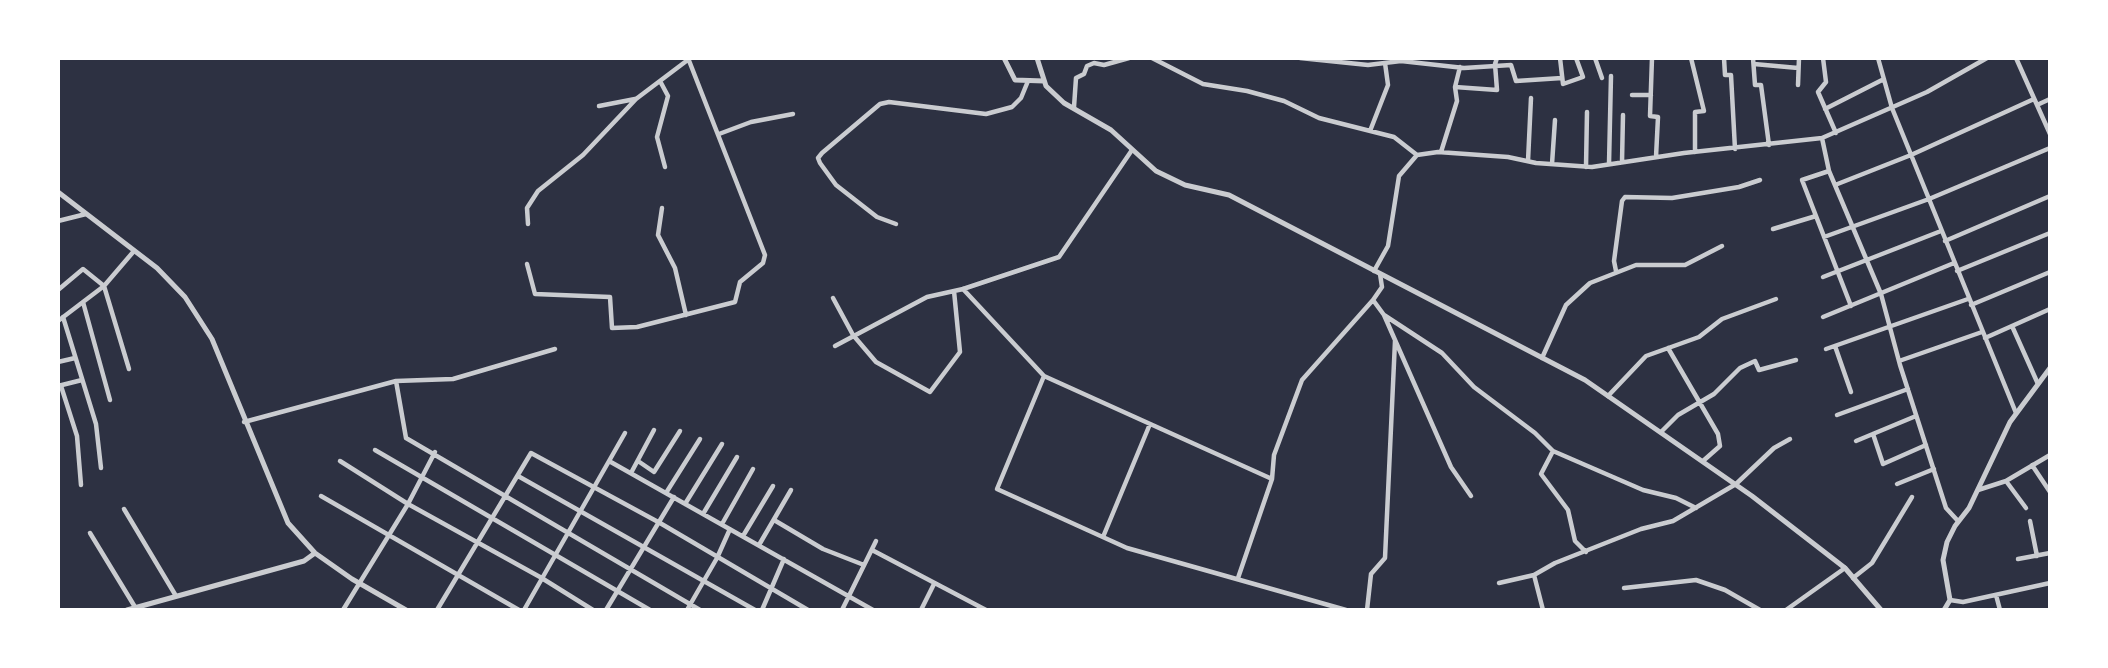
<!DOCTYPE html>
<html>
<head>
<meta charset="utf-8">
<style>
	body { margin:0 }
	#map { position:relative; width:2108px; height:668px; overflow:hidden; background:#2d3142; font-family:"Open Sans",sans-serif }
	canvas { display:block }
	.frame { position:absolute; inset:0; border:60px solid #fff; pointer-events:none }
</style>
</head>
<body>
<div id="map">
<canvas width="2108" height="668"></canvas>
<div class="frame"></div>
</div>
<script>
const ctx = document.querySelector('canvas').getContext('2d');
ctx.lineJoin = 'round';
const poly = rows => new Path2D(rows.map(r => 'M' + r).join(''));
function strokePath(path, color, width, dash) { ctx.strokeStyle = color; ctx.lineWidth = width; ctx.lineCap = dash ? 'butt' : 'round'; ctx.setLineDash(dash || []); ctx.stroke(path); }
strokePath(poly([
	[1152,58,1203,84,1247,91,1284,101,1319,118,1394,137,1417,155,1438,152,1508,157,1536,163,1592,167,1684,153,1822,138,1927,92,1987,58],
	[1300,58,1368,65,1401,61,1464,68,1511,65,1516,81,1562,78],
	[1560,58,1563,84,1583,77,1576,58],
	[1595,58,1602,78],
	[1652,58,1650,116,1658,117,1656,157],
	[1691,58,1704,111,1695,112,1695,152],
	[1724,58,1725,75,1731,75,1735,149],
	[1753,58,1755,85,1761,85,1769,145],
	[1823,58,1826,82,1818,92,1836,133],
	[1878,58,1892,108,2016,413],
	[2016,58,2050,134],
	[1754,64,1798,68],
	[660,81,668,96,657,137,665,167],
	[1798,85,1799,58],
	[1455,87,1497,90,1495,64,1497,58],
	[1632,95,1651,95],
	[2037,105,2050,99],
	[599,106,635,99],
	[1074,107,1076,78,1084,74,1087,66,1094,63,1104,65,1129,58],
	[1825,109,1884,79],
	[1370,131,1388,85,1385,63],
	[719,134,751,122,793,114],
	[1822,138,1829,171,1881,294,1900,365,1946,508,1958,521],
	[1441,152,1457,101,1455,87,1460,67],
	[1528,161,1531,98],
	[1622,162,1623,115],
	[1552,164,1555,120],
	[1609,164,1611,76],
	[1586,167,1587,112],
	[1829,171,1802,180,1851,306],
	[1835,185,1911,155,2034,99],
	[662,208,658,235,675,268,686,315],
	[58,221,86,214],
	[528,224,527,208,538,191,583,155,636,99,689,59],
	[896,224,877,217,836,185,820,163,818,158,822,153,880,104,889,102,986,114,1012,107,1021,98,1028,81],
	[1773,229,1816,216],
	[1824,237,1929,199,2050,148],
	[1945,241,2050,196],
	[527,264,535,294,610,297,612,328,637,327,735,302,740,282,763,263,765,255,688,58],
	[1374,271,1388,246,1399,176,1417,155],
	[1616,271,1614,261,1622,201,1625,197,1672,198,1739,187,1760,180],
	[1957,271,2050,233],
	[1380,274,1382,287,1373,300,1384,315,1442,353,1474,387,1535,433,1553,451,1643,490,1676,498,1696,508],
	[1823,277,1941,231],
	[963,289,1044,376,1272,479],
	[58,290,83,269,104,286,129,369],
	[833,298,853,335,876,362,930,392,960,352,954,291],
	[83,302,110,400],
	[1971,305,2050,272],
	[1384,315,1451,467,1471,496],
	[63,317,96,424,101,468],
	[1823,317,1954,263],
	[58,321,104,286,134,251],
	[2012,326,2038,384],
	[1985,338,2050,309],
	[835,346,927,297,963,289,1059,257,1132,150],
	[1835,346,1851,392],
	[1668,348,1718,434,1720,446,1703,461],
	[1826,349,1968,299],
	[1542,358,1566,305,1590,283,1636,265,1685,265,1722,246],
	[1899,361,1982,332],
	[58,362,75,358],
	[1044,376,997,489,1127,548,1346,610],
	[396,381,453,379,555,349],
	[58,386,82,380],
	[61,386,77,436,81,485],
	[1608,396,1646,356,1699,337,1722,319,1776,299],
	[1837,415,1908,389],
	[244,422,396,381,406,438,700,610],
	[1661,432,1678,415,1714,394,1740,368,1755,361,1759,370,1796,360],
	[1873,434,1883,464,1926,445],
	[1856,441,1916,416],
	[375,450,650,610],
	[1553,451,1541,474,1568,510,1575,541,1586,552],
	[340,461,408,504,540,577,593,610],
	[609,461,873,610],
	[638,461,654,472,680,431],
	[2032,465,2050,492],
	[631,473,654,430],
	[518,476,755,610],
	[2006,481,2026,508],
	[1897,484,1934,469],
	[1978,490,2006,481,2050,455],
	[666,493,700,439],
	[321,496,519,610],
	[685,504,722,444],
	[124,509,176,596],
	[703,514,737,457],
	[774,520,823,549,864,565],
	[2030,521,2037,556],
	[722,524,753,469],
	[90,533,135,607],
	[743,536,773,486],
	[1103,537,1150,424],
	[759,545,791,490],
	[872,550,986,610],
	[2018,559,2050,553],
	[1534,575,1543,610],
	[1238,578,1272,479,1274,455,1302,380,1373,300],
	[1853,578,1872,563,1912,497],
	[1499,583,1534,575,1555,563,1641,529,1673,521,1736,484,1774,448,1790,439],
	[1624,588,1696,580,1725,590,1760,610],
	[1996,595,2000,610],
	[1950,600,1963,602,2050,583],
	[343,610,408,504,435,452],
	[437,610,531,453,660,523,808,610],
	[524,610,625,433],
	[606,610,674,497],
	[687,610,717,558,730,529],
	[762,610,784,559],
	[842,610,876,541],
	[921,610,934,584],
	[1367,610,1371,574,1385,558,1395,341],
	[1786,610,1845,568]
]), '#caccd0', 4.5);
strokePath(poly([
	[1004,58,1015,80,1044,81],
	[1037,58,1046,86,1064,103,1111,130,1156,171,1185,185,1229,195,1585,380,1752,496,1845,568,1881,610],
	[58,192,157,268,185,297,212,339,288,523,315,553,352,579,406,610],
	[127,610,304,561,315,553],
	[1944,610,1950,600,1943,560,1947,542,1955,526,1969,508,2010,422,2050,368]
]), '#caccd0', 5);
</script>
</body>
</html>
